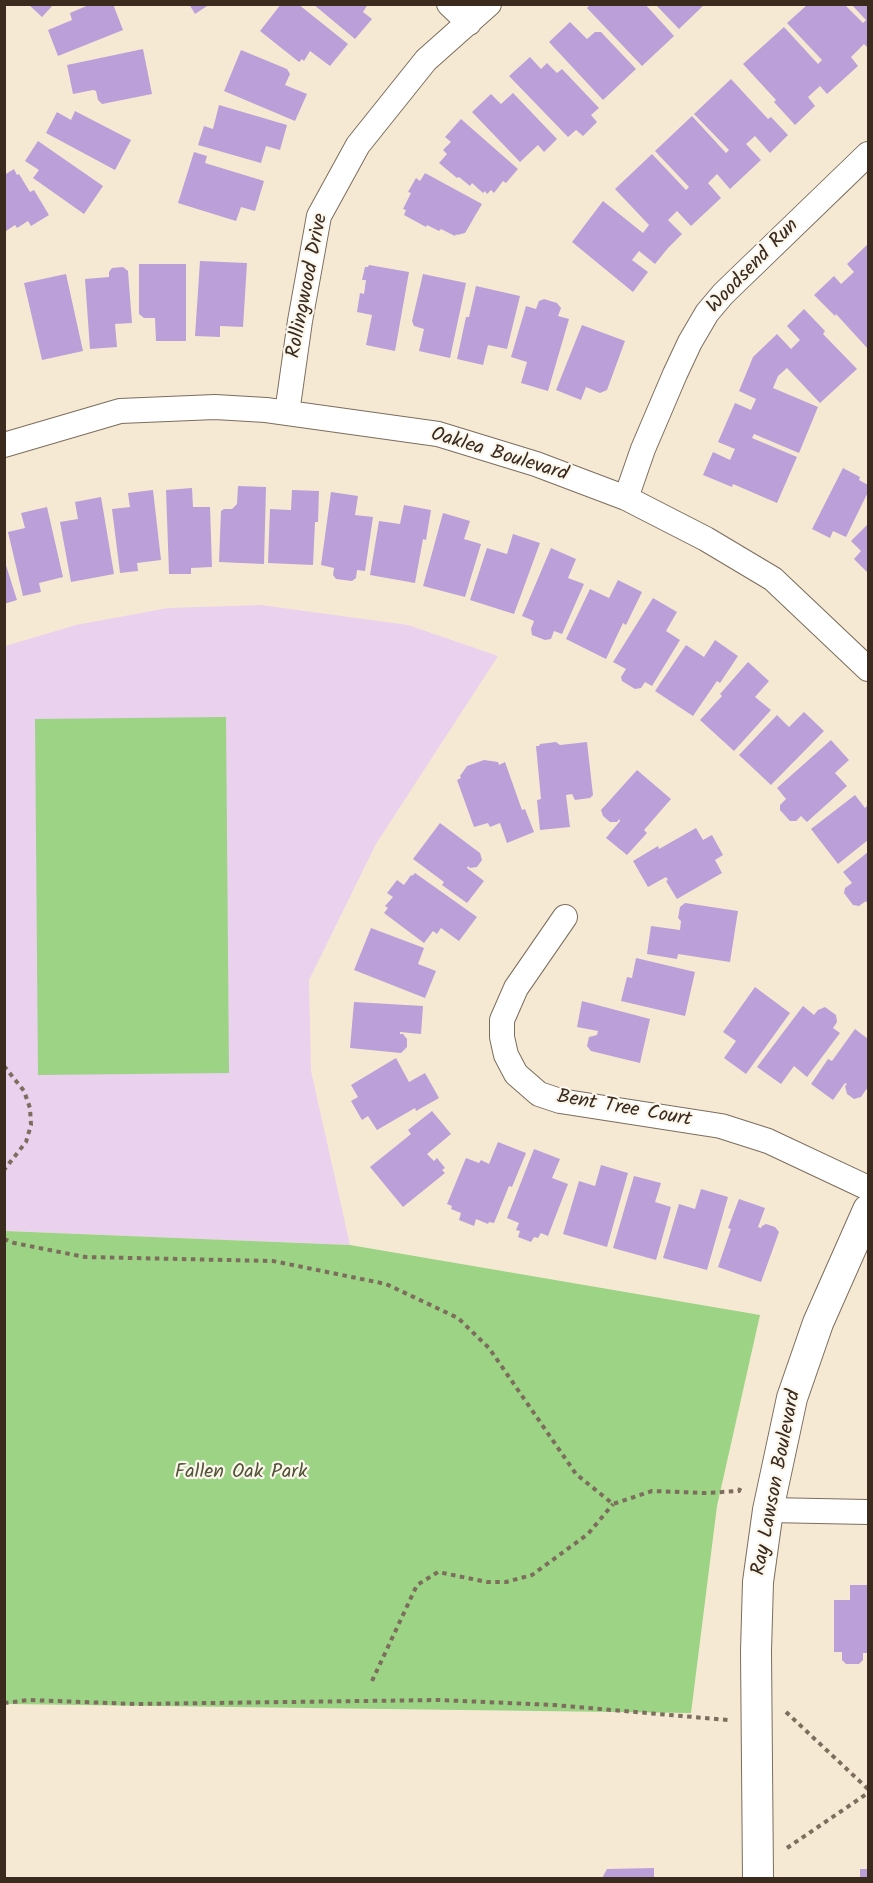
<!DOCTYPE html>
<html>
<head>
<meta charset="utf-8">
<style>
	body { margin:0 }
	#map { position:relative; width:873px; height:1883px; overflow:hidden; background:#f6e9d3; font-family:Kalam,sans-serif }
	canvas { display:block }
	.frame { position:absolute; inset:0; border:6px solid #3b2a1e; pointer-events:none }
</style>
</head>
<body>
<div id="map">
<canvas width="873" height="1883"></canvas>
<div class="frame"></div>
</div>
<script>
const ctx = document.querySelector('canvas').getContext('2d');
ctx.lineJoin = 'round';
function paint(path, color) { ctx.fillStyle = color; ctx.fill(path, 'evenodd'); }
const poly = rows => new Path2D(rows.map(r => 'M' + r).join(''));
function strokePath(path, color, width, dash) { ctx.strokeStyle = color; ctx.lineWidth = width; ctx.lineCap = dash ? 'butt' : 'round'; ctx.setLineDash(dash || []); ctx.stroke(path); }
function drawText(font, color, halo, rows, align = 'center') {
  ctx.font = font + ' Kalam,sans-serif'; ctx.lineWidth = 4.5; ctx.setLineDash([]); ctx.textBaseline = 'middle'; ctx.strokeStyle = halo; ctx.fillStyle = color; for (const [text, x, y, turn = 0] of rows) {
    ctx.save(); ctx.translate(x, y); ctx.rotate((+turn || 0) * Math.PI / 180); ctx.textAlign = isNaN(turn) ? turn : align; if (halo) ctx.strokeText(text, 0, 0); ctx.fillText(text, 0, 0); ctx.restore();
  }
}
paint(poly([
	[261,605,408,625,498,656,376,844,309,980,311,1071,350,1245,5,1231,5,646,76,625,168,608]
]), '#ead1ed');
paint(poly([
	[226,717,229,1073,38,1075,35,719],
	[5,1231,350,1245,760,1315,717,1506,691,1713,5,1704]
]), '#9cd385');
paint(poly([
	[28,4,54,4,42,17],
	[91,4,113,4,123,30,58,56,48,30,72,20,70,13],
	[189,4,210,4,195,14],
	[281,4,298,4,348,44,330,66,310,51,304,61,302,59,299,62,260,31],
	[313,4,368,4,363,12,372,19,355,39],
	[591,4,645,4,674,36,642,66,587,8],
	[655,4,705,4,679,29],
	[851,4,868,4,868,48,864,44,851,57,858,66,827,94,820,86,808,97,815,106,795,125,774,102,776,100,743,64,784,27,818,64,822,60,787,23,807,5,845,5,863,23,866,20],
	[570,22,587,39,595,32,601,32,636,69,603,100,549,42],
	[143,49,152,94,102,104,98,100,96,91,93,90,73,94,67,65],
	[241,50,287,69,290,74,285,85,307,94,295,121,224,91],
	[530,57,541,69,547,63,557,73,562,69,599,108,591,115,597,122,583,136,576,130,568,137,509,76],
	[731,79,768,119,771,117,788,135,770,153,755,136,746,144,761,160,730,189,717,174,708,183,721,198,691,226,677,211,668,220,682,234,668,248,655,264,639,251,632,260,648,272,633,292,572,242,603,201,643,233,649,225,615,189,652,154,686,190,689,187,655,151,692,116,726,153,729,150,694,114],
	[513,93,557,139,544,152,538,145,520,162,472,112,491,94,501,104],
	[219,105,287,125,280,150,266,146,261,163,198,145,204,126,213,129],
	[75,111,131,140,115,170,46,133,57,112,71,120],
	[461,119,518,169,506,183,503,181,494,193,491,190,487,194,485,191,483,193,472,183,470,186,459,177,457,178,439,163,447,154,443,150,451,142,445,137],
	[38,141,103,186,84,214,33,178,39,170,25,161],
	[194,152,207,156,205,163,264,181,255,211,241,207,236,221,178,203],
	[14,169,17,175,19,174,30,192,34,190,49,215,31,226,28,221,17,228,15,225,6,231,4,228,4,175],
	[425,173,482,204,465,233,457,235,456,234,455,236,441,229,439,231,427,225,426,227,404,215,406,210,403,209,411,193,408,192,416,178,420,181],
	[868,244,868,349,836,314,835,316,814,295,834,276,841,284,854,272,847,264],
	[200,261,247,263,243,327,220,326,220,337,195,336],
	[139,264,186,264,186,341,156,341,155,318,144,318,139,314],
	[369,265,409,272,395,351,366,345,372,315,357,312,360,293,364,294,366,280,362,280,365,267,368,267],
	[123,267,128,271,132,323,115,324,117,347,90,349,85,279,109,277,109,272,112,268],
	[66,274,83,351,42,360,24,283],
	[423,274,466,283,450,358,419,351,424,329,414,326,412,321],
	[476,286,520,296,507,349,488,345,483,365,457,359,466,317,469,317],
	[544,299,557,303,561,308,558,316,569,319,548,391,521,383,527,362,511,357,526,306,536,309,539,301],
	[804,309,825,331,823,334,857,369,820,403,787,368,778,376,773,388,818,407,799,453,754,434,752,438,797,457,777,503,733,484,732,487,703,475,713,452,730,460,735,449,718,442,735,403,751,410,756,399,739,391,753,357,777,334,791,349,800,340,787,326],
	[582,325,625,341,607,390,600,393,586,387,581,400,556,390],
	[843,468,860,477,859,480,868,485,868,492,846,537,833,531,830,538,812,529],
	[238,486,266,487,264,564,219,562,221,511,224,509,232,509,237,504],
	[192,488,193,507,210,507,212,567,191,568,191,574,169,574,166,490],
	[153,490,161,560,137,563,138,571,120,573,112,509,130,507,128,493],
	[292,490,319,491,318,522,315,522,313,565,268,563,270,509,291,510],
	[331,492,358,496,355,515,373,517,365,571,357,570,356,578,352,581,336,579,333,575,334,568,321,565],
	[101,497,114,574,71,582,60,522,78,519,75,502],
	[404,505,431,510,426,540,423,539,415,583,370,575,379,521,400,524],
	[47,507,63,577,39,583,41,592,23,596,8,532,25,528,21,513],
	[443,513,470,521,464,539,481,544,465,597,423,586],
	[868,524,868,573,854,559,861,551,851,541],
	[513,534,540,543,514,614,470,600,487,548,507,554],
	[551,548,576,559,568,578,584,584,562,634,554,631,551,639,545,640,532,635,531,629,534,621,522,616],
	[4,559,17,600,4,604],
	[618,580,642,592,626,625,623,623,606,659,566,639,590,589,609,598],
	[653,598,677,612,666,631,680,640,652,686,645,682,641,688,635,689,622,681,621,677,626,669,613,662],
	[715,640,738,656,720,683,717,681,693,716,655,691,686,645,704,657],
	[748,662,769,681,755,697,771,710,734,751,700,720,722,696,720,694],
	[804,712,824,731,771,785,739,755,777,715,789,727],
	[831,740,849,760,835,773,847,786,807,822,801,816,796,821,790,821,780,810,780,805,786,799,777,788],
	[556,742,560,745,587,742,593,795,590,798,575,800,572,794,566,795,570,827,540,830,537,800,541,799,536,746,539,746,540,744],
	[484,760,498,762,499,765,505,762,522,810,525,809,534,832,507,843,500,823,490,827,488,823,474,827,457,780,461,778,460,776,467,766],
	[637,770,671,799,644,830,647,833,627,855,606,838,620,821,619,819,617,822,610,822,603,816,601,810],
	[855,795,865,808,868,805,868,840,838,864,811,829],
	[440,823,480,853,482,860,477,867,470,868,468,866,467,868,484,881,467,903,442,885,444,882,413,859],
	[696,828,703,840,712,835,723,855,715,860,722,873,677,899,666,881,668,880,666,877,648,887,633,861,658,846,659,849],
	[868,852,868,905,866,901,859,906,853,905,844,893,845,888,852,883,843,872],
	[415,873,477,917,459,941,441,928,437,934,433,931,424,943,384,913,388,908,385,906,393,897,387,893,397,880,404,885,411,875,412,876],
	[685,903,738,911,730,962,678,954,677,959,647,954,651,926,680,930,681,921,678,918,680,907],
	[371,928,424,948,418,964,436,971,425,998,354,970],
	[636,958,695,972,685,1016,621,1001,627,977,632,978],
	[755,987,790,1013,746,1074,724,1058,736,1041,723,1032],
	[582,1001,650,1019,640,1063,591,1051,587,1046,589,1037,597,1035,598,1031,577,1027],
	[354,1002,423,1006,421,1034,400,1032,400,1034,403,1034,407,1039,407,1047,401,1053,350,1048],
	[803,1006,814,1015,818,1010,825,1007,836,1015,837,1022,833,1028,840,1033,807,1077,794,1066,781,1084,757,1067],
	[855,1029,868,1039,868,1087,861,1097,854,1099,847,1094,845,1086,847,1084,845,1083,833,1100,811,1084,828,1059,832,1061],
	[396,1058,409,1082,425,1073,439,1098,416,1111,415,1108,377,1130,368,1116,362,1120,351,1101,358,1097,351,1085],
	[432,1111,451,1134,427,1154,434,1161,437,1158,445,1168,442,1170,445,1173,403,1207,370,1167,411,1134,408,1130],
	[498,1142,526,1153,512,1187,509,1186,494,1223,489,1222,488,1224,476,1219,474,1226,459,1220,461,1213,451,1209,452,1206,447,1204,466,1158,479,1163,481,1160,489,1164],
	[534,1149,560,1159,552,1178,568,1184,548,1236,541,1233,538,1238,534,1237,531,1242,518,1237,520,1231,516,1230,519,1223,507,1218],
	[601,1165,628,1173,607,1247,563,1234,579,1181,595,1186],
	[634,1176,661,1183,655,1202,671,1207,656,1260,613,1248],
	[701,1189,728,1197,707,1270,663,1258,679,1204,695,1209],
	[739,1199,765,1208,758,1227,761,1228,762,1226,766,1224,775,1227,779,1232,761,1282,718,1267,731,1229,728,1228],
	[850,1585,868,1585,868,1653,863,1653,863,1660,859,1664,846,1664,842,1660,842,1652,834,1652,834,1600,850,1600],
	[654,1868,654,1878,602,1878,607,1869],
	[860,1869,868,1869,868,1878,860,1878]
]), '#bb9fd8');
const minor = poly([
	[449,4,469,23],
	[287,413,300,321,319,216,358,145,426,60,489,4],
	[4,445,120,411,215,407,266,410,438,434,536,464,626,498,706,539,773,579,868,669],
	[626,498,643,449,675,374,690,342,707,313,723,294,868,154],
	[565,917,516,988,502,1020,502,1037,506,1055,516,1074,539,1094,560,1101,721,1126,768,1141,868,1188],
	[768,1510,868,1512]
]);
const tertiary = poly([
	[758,1878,756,1651,758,1582,768,1510,792,1398,818,1323,868,1210]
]);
strokePath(minor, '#7c6d5d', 26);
strokePath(tertiary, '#7c6d5d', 32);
strokePath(poly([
	[4,1066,24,1091,30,1108,31,1125,26,1142,4,1170],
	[4,1239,14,1243,85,1257,273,1261,386,1284,458,1318,489,1348,576,1474,613,1504,652,1491,705,1493,739,1491,741,1486],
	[372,1681,417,1585,438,1572,487,1582,506,1582,532,1575,588,1534,613,1504],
	[4,1703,29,1700,135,1704,439,1700,554,1705,728,1720],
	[786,1712,868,1789],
	[787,1848,868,1793]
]), '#7c6d5d', 4, [4.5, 4.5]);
strokePath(minor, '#fff', 24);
strokePath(tertiary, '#fff', 30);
drawText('20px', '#3b2a1e', '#fbf7ec', [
	["Woodsend Run",754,267,-46],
	["Rollingwood Drive",309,286,-79],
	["Oaklea Boulevard",499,456,17],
	["Bent Tree Court",624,1110,10],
	["Ray Lawson Boulevard",778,1483,-79]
]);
drawText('20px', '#535438', '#fbf7ec', [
	["Fallen Oak Park",241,1474]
]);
</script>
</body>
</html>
